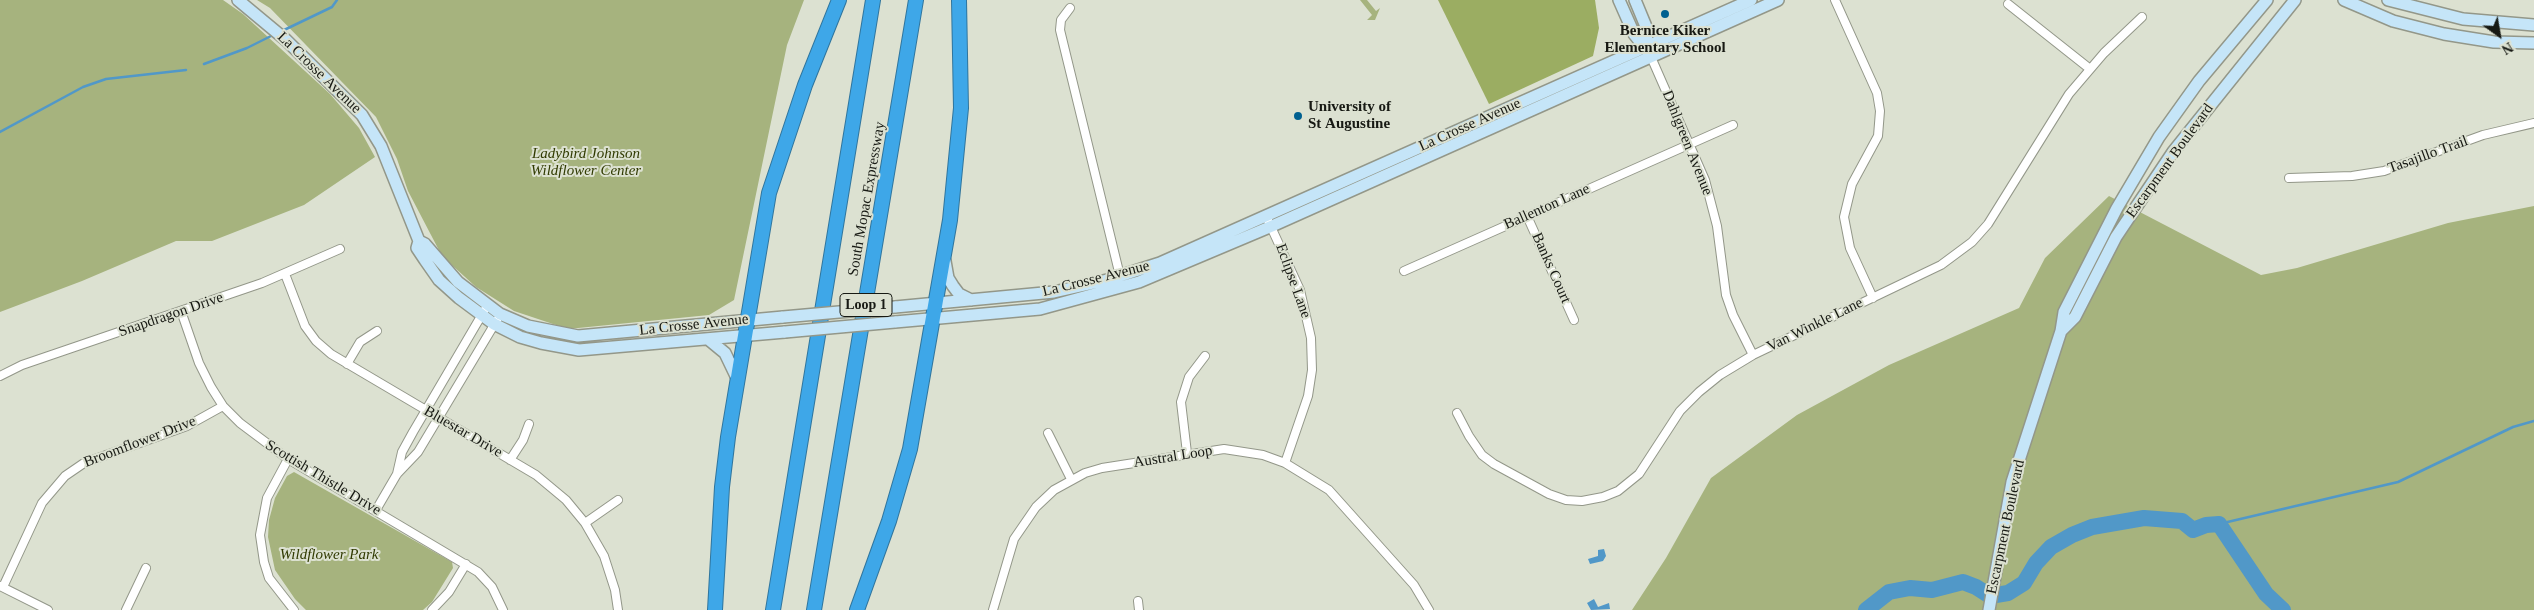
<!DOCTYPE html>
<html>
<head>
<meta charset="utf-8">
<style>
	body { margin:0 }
	#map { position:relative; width:2534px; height:610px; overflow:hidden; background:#dce1d1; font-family:Georgia,serif }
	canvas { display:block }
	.north { position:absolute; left:2474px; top:10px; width:50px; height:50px; -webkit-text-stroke:4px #dce1d1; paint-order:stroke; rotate:148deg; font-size:14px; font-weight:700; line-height:20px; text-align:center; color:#171913 }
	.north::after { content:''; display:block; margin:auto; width:18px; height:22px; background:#171913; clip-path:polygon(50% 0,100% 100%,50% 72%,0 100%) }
</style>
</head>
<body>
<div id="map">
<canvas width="2534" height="610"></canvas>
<div class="north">N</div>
</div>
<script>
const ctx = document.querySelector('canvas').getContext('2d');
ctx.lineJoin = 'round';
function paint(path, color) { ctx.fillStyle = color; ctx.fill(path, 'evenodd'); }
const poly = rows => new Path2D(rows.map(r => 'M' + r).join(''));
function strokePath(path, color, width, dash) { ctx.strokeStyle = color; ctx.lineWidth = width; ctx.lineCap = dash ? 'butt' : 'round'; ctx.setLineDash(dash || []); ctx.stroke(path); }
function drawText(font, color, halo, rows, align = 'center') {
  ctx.font = font + ' Georgia,serif'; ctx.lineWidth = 4; ctx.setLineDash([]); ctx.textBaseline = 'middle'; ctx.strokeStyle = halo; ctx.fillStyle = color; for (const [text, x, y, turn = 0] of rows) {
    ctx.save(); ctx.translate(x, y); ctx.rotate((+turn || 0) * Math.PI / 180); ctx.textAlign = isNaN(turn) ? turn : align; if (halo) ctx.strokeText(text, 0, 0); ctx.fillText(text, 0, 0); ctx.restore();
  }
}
paint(poly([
	[0,0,223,0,243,14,330,94,359,128,375,157,304,205,212,241,176,241,82,281,0,312],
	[257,0,804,0,787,45,734,300,709,315,568,329,514,311,476,287,442,256,408,191,397,159,376,117,270,8],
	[1360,0,1367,0,1376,11,1380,8,1375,20,1367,20,1372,15],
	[2109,196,2261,275,2297,268,2448,223,2534,206,2534,610,1632,610,1666,558,1711,478,1797,415,1889,365,2019,308,2045,258],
	[294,472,452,562,453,568,432,602,423,610,306,610,295,599,275,570,268,537,269,520,275,498,287,476]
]), '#a6b37e');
paint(poly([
	[1438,0,1595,0,1599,28,1593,56,1489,104]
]), '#9bad62');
paint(poly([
	[1604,549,1606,556,1603,561,1590,564,1588,559,1598,556,1598,550],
	[1594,599,1598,607,1609,603,1610,609,1591,610,1587,603]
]), '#5198c8');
strokePath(poly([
	[282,31,332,7,337,0],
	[204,64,247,48,275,34],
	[0,132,83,87,106,79,186,70],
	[2219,524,2398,482,2513,427,2534,421]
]), '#5198c8', 2.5);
strokePath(poly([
	[1866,610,1889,592,1910,588,1932,590,1963,582,1976,587,1990,596,2008,593,2024,583,2036,563,2051,547,2072,535,2092,527,2144,518,2182,521,2193,530,2206,525,2219,524,2266,594,2283,610]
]), '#5198c8', 16);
const street = poly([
	[1835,0,1877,93,1880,111,1878,136,1852,184,1844,217,1850,248,1873,298],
	[2008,4,2090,69],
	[1070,8,1061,20,1060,30,1120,276],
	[1651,57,1705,180,1717,226,1726,295,1733,315,1753,355],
	[2289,178,2352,176,2384,171,2483,135,2534,123],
	[1266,216,1300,290,1311,338,1312,370,1308,396,1285,463],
	[1527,216,1574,320],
	[1404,271,1733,125],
	[285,274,305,326,316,341,331,354,536,475,566,500,585,523,604,556,615,590,618,610],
	[181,311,199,363,211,387,223,406,240,423,288,459,478,572,492,587,503,610],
	[347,364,360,342,377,331],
	[0,376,22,365,262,283,340,249],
	[1457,413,1469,436,1482,455,1494,464,1549,494,1566,500,1582,501,1603,497,1618,491,1639,474,1680,411,1699,392,1720,375,1753,355,1941,265,1972,242,1988,224,2069,94,2104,53,2142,17],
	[1048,433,1071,479],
	[1187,453,1181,402,1189,377,1205,356],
	[288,459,267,498,260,535,264,562,269,578,294,610],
	[510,460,523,440,529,424],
	[397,474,402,452,413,432,487,306],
	[376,510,397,474,418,452,497,320],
	[585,523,618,500],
	[0,586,48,610],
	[3,587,42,503,65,476,84,463,187,426,223,406],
	[1138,601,1139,610],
	[126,610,146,568],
	[432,610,449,592,466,564],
	[993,610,1014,539,1036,507,1054,490,1085,473,1102,468,1224,449,1263,455,1285,463,1329,490,1414,585,1429,610]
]);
const secondary = poly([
	[238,0,286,40,362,115,381,146,419,241,425,244,458,282,500,314,528,326,578,336,783,317],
	[1619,0,1634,34,1649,53],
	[1635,0,1647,29,1646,47],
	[2344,0,2393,21,2444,34,2494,42,2534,43],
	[2388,0,2463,19,2534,25],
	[419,241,417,248,425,260,439,280,459,298,494,324,520,337,541,343,579,350,785,332],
	[945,261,948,278,953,286,959,294,971,300],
	[895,307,1054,292,1107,280,1160,263,1751,0],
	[895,322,1040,309,1139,282,1272,226,1778,0],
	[2061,331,2075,317,2116,237,2173,152,2295,0],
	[708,339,725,353,738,380],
	[1989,610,2012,482,2061,331,2064,312,2117,208,2159,137,2199,81,2267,0]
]);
const highway = poly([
	[715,610,722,487,728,437,769,193,805,85,839,0],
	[773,610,873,0],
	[814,610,916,0],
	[857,610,889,521,910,449,950,220,961,108,959,0]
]);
strokePath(street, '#939789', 10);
strokePath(secondary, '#939789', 14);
strokePath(highway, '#30759d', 16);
strokePath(street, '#fff', 8);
strokePath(secondary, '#c5e5f8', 11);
strokePath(highway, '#3ea7e8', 14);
const secondaryBridge = poly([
	[783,317,895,307],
	[785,332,895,322]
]);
strokePath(secondaryBridge, '#939789', 14, []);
strokePath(secondaryBridge, '#c5e5f8', 11);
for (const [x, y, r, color] of [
	[1665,14,5,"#006090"],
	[1298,116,5,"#006090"]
]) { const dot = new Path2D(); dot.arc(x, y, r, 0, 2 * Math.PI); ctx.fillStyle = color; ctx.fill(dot); strokePath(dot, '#dce1d1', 2); }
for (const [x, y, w] of [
	[866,305,52]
]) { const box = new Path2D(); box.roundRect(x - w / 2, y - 11.5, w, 23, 4); ctx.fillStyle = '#dce1d1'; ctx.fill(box); strokePath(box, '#171913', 1); }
drawText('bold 14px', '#171913', null, [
	["Loop 1",866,305]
]);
drawText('bold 15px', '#171913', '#dce1d1', [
	["Bernice Kiker",1665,31],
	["Elementary School",1665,48],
	["University of",1308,107,"left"],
	["St Augustine",1308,124,"left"]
]);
drawText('15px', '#171913', '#dce1d1', [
	["La Crosse Avenue",319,73,44],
	["La Crosse Avenue",1470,125,-24],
	["Dahlgreen Avenue",1687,143,68],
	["Tasajillo Trail",2428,155,-20],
	["Escarpment Boulevard",2170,161,-54],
	["South Mopac Expressway",867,199,-80],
	["Ballenton Lane",1547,207,-24],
	["Banks Court",1551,268,66],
	["La Crosse Avenue",1096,279,-14],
	["Eclipse Lane",1293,281,70],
	["Snapdragon Drive",171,315,-19],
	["La Crosse Avenue",694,325,-6],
	["Van Winkle Lane",1815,325,-26],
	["Bluestar Drive",463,432,30],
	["Broomflower Drive",140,442,-21],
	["Austral Loop",1173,457,-9],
	["Scottish Thistle Drive",323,478,31],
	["Escarpment Boulevard",2006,527,-78]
]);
drawText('italic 15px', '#303a00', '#dce1d1', [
	["Ladybird Johnson",586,154],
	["Wildflower Center",586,171],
	["Wildflower Park",329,555]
]);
</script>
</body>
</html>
